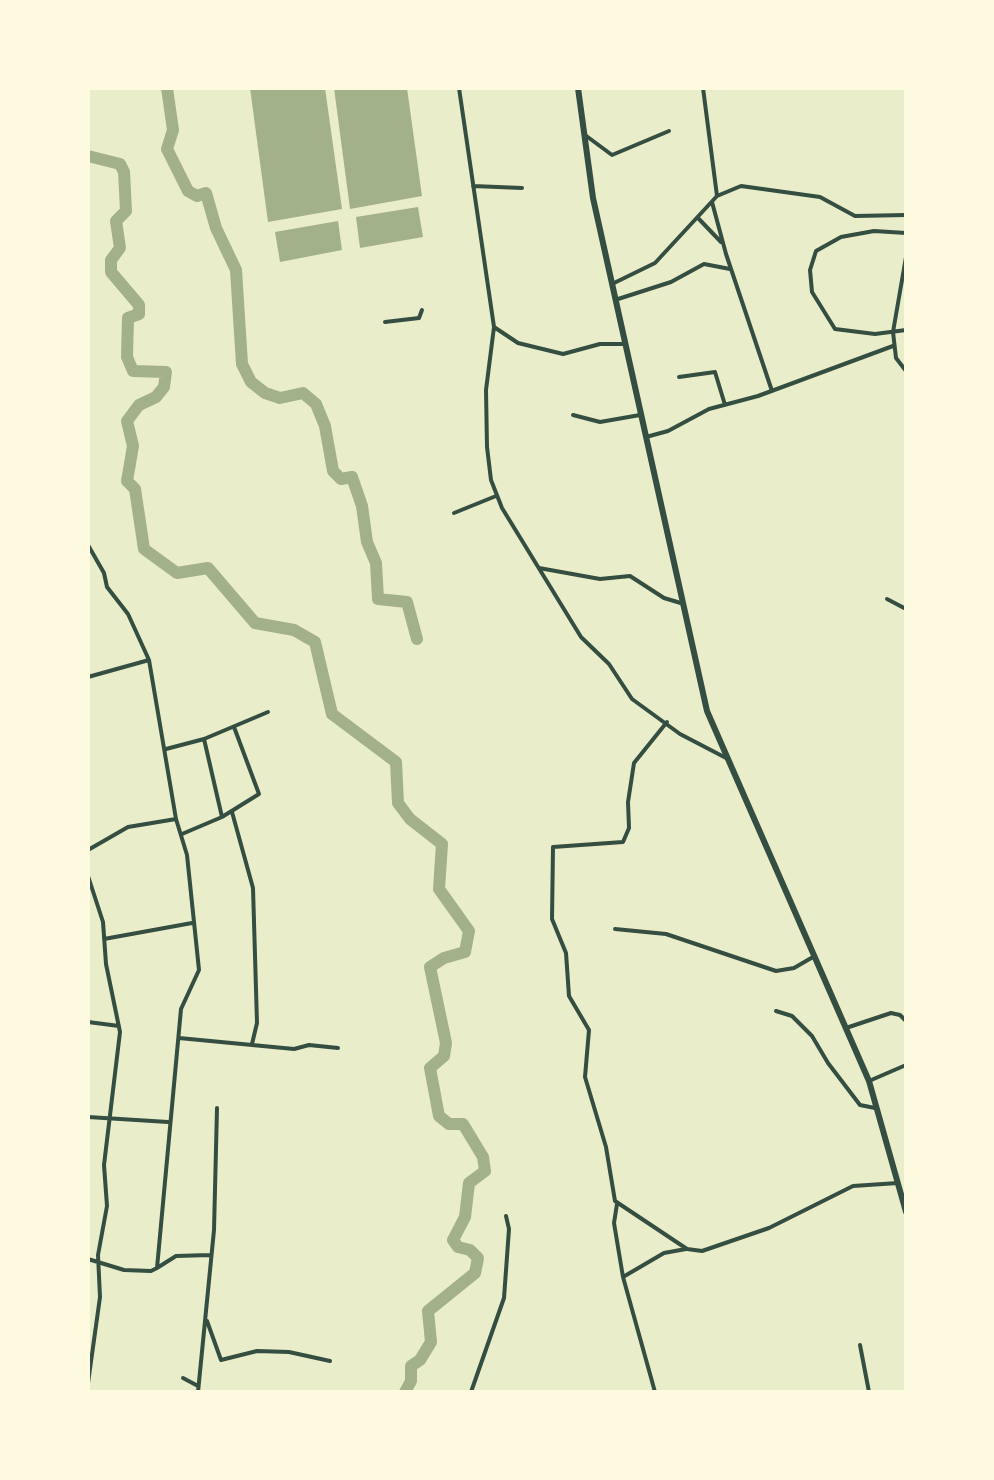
<!DOCTYPE html>
<html>
<head>
<meta charset="utf-8">
<style>
	body { margin:0 }
	#map { position:relative; width:994px; height:1480px; overflow:hidden; background:#e9edc9; font-family:"Sofia Sans Condensed",sans-serif }
	canvas { display:block }
	.frame { position:absolute; inset:0; border:90px solid #fefae0; pointer-events:none }
</style>
</head>
<body>
<div id="map">
<canvas width="994" height="1480"></canvas>
<div class="frame"></div>
</div>
<script>
const ctx = document.querySelector('canvas').getContext('2d');
ctx.lineJoin = 'round';
function paint(path, color) { ctx.fillStyle = color; ctx.fill(path, 'evenodd'); }
const poly = rows => new Path2D(rows.map(r => 'M' + r).join(''));
function strokePath(path, color, width, dash) { ctx.strokeStyle = color; ctx.lineWidth = width; ctx.lineCap = dash ? 'butt' : 'round'; ctx.setLineDash(dash || []); ctx.stroke(path); }
paint(poly([
	[250,88,325,88,342,209,268,222],
	[334,88,407,88,422,196,350,209],
	[418,207,423,237,360,248,356,217],
	[338,221,342,250,280,262,275,232]
]), '#a3b18a');
strokePath(poly([
	[167,88,173,130,167,149,188,191,197,196,206,193,216,228,236,270,242,364,251,382,265,393,280,398,303,393,316,404,325,426,333,471,341,479,352,477,362,506,367,542,376,563,378,599,407,602,417,639],
	[88,156,120,164,124,172,126,211,116,221,120,248,111,260,111,272,139,305,139,314,128,318,127,357,133,371,166,372,164,387,156,397,139,405,127,421,133,446,127,481,135,489,144,549,177,573,208,568,255,623,294,630,315,642,332,714,396,762,398,803,410,819,442,844,439,889,469,931,465,952,444,958,430,967,446,1043,444,1056,430,1068,439,1116,449,1124,463,1124,483,1157,485,1171,469,1183,465,1217,453,1240,458,1247,470,1250,478,1258,475,1273,428,1311,431,1342,420,1360,411,1366,411,1381,405,1392]
]), '#a3b18a', 12);
strokePath(poly([
	[459,88,494,327,518,343,563,354,600,344,624,344],
	[703,88,717,196],
	[585,135,612,155,669,131],
	[473,186,522,188],
	[712,202,726,254,772,391],
	[698,218,721,242],
	[906,233,874,231,841,237,816,251,810,270,812,292,835,329,875,334,906,330],
	[906,257,893,332,896,358,906,371],
	[612,284,655,263,717,196,741,186,820,197,855,216,906,215],
	[615,300,671,282,704,264,730,269],
	[385,322,419,318,422,310],
	[494,327,486,390,487,447,491,480,502,508,581,637,609,664,632,699,680,734,728,759],
	[679,377,715,372,725,405],
	[573,415,600,422,640,415],
	[646,437,668,431,709,409,758,396,893,346],
	[454,513,496,496],
	[88,545,104,573,107,587,128,614,149,660,176,819,187,855,199,970,181,1009,157,1268,151,1271,124,1270,88,1259],
	[539,568,600,579,630,576,664,598,684,604],
	[887,599,906,609],
	[88,677,149,660],
	[667,722,634,763,628,802,629,828,623,842,553,847,552,919,566,953,569,996,589,1030,585,1077,606,1147,615,1201,687,1249,702,1251,769,1228,853,1186,898,1183],
	[204,739,222,817],
	[166,749,204,739,268,712],
	[232,812,253,888,257,1023,252,1044],
	[182,834,222,817,259,794,234,727],
	[88,850,128,827,176,819],
	[88,876,103,922,106,964,120,1032,104,1165,107,1206,98,1255,100,1297,88,1383],
	[615,929,666,934,776,971,794,968,813,957],
	[104,939,192,923],
	[776,1011,792,1016,812,1036,828,1063,860,1105,875,1108],
	[88,1022,119,1026],
	[846,1028,891,1013,900,1015,906,1021],
	[179,1038,294,1049,309,1045,338,1048],
	[869,1081,906,1065],
	[88,1117,168,1122],
	[617,1204,614,1223,623,1277,655,1392],
	[157,1268,176,1256,210,1255],
	[623,1277,664,1253,686,1249],
	[207,1321,221,1360,257,1351,289,1352,330,1361],
	[860,1345,869,1392],
	[183,1378,198,1386],
	[198,1392,214,1230,217,1108],
	[471,1392,504,1298,509,1229,506,1216]
]), '#344e41', 4);
strokePath(poly([
	[578,88,593,198,707,711,869,1081,906,1212]
]), '#344e41', 6);
</script>
</body>
</html>
